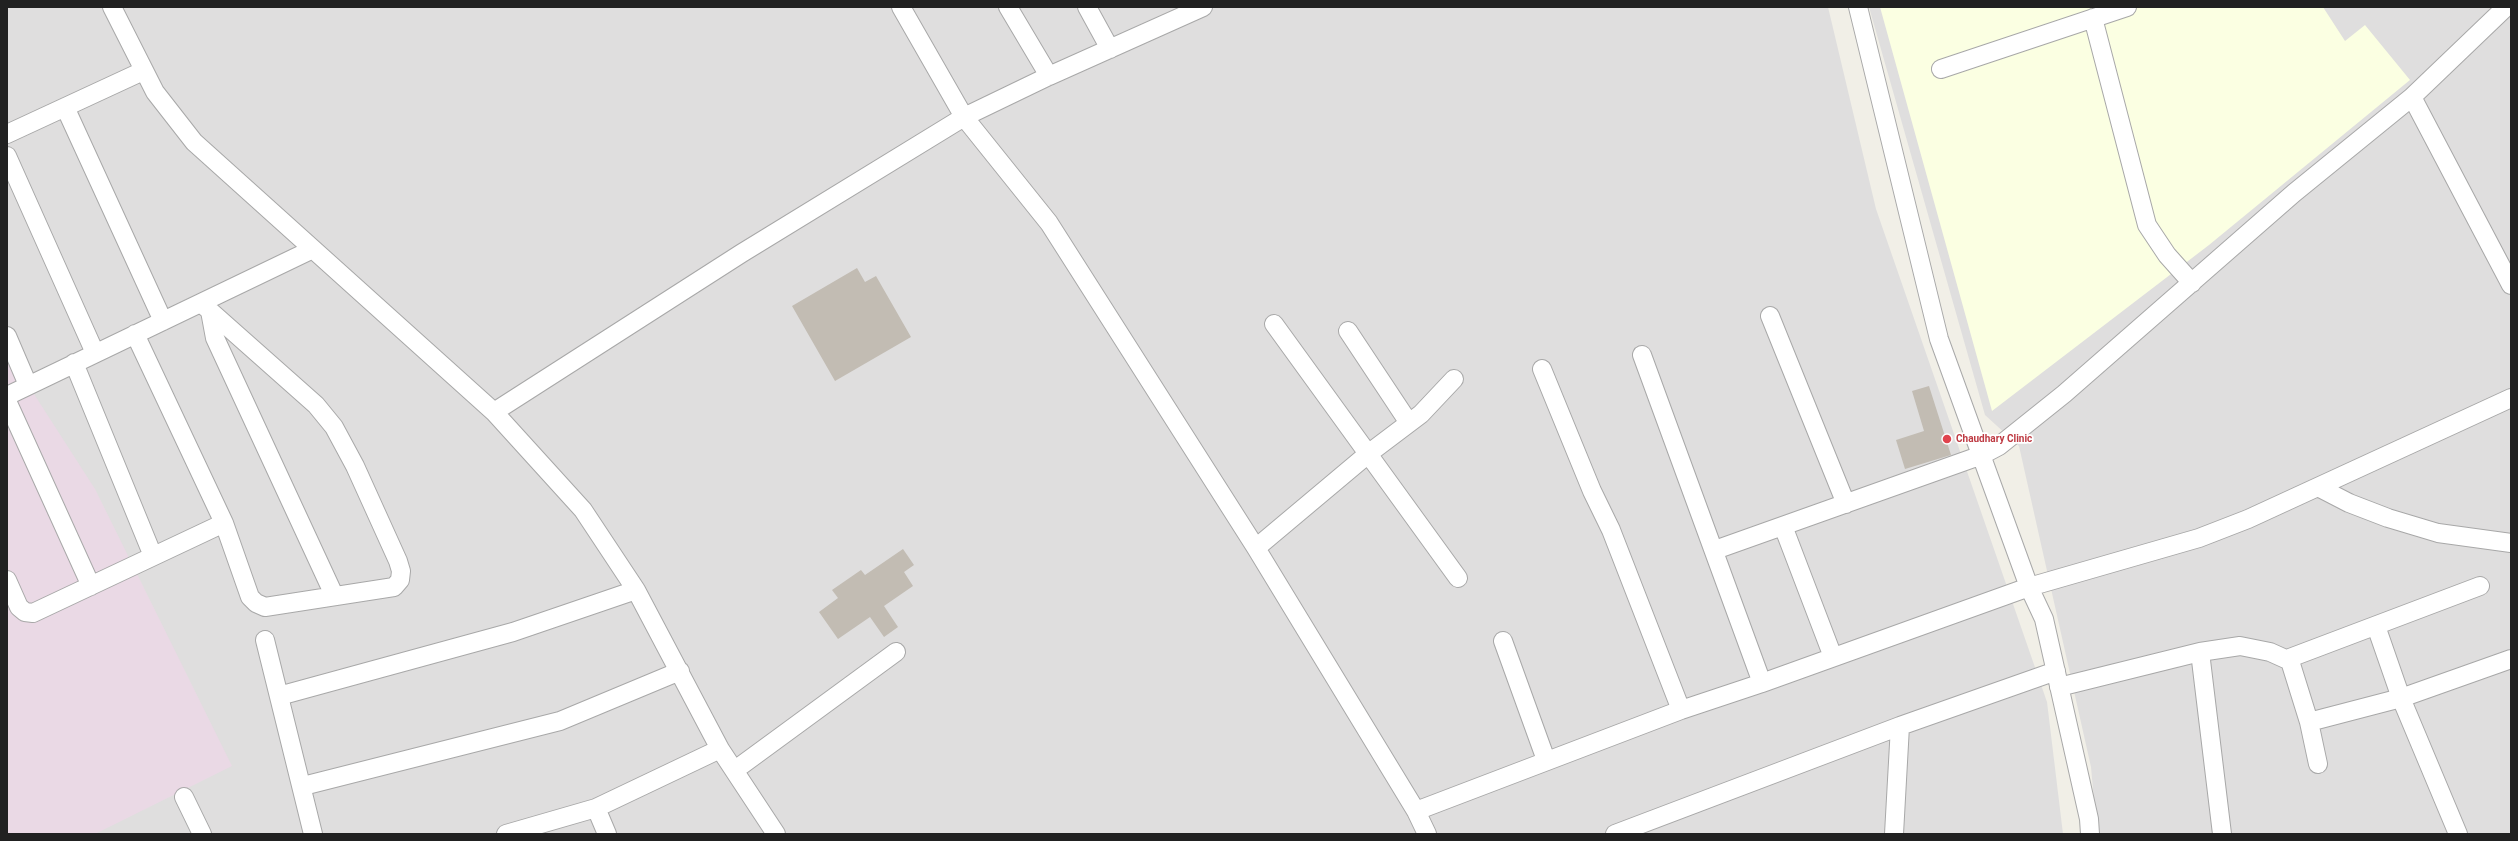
<!DOCTYPE html>
<html>
<head>
<meta charset="utf-8">
<style>
	body { margin:0 }
	#map { position:relative; width:2518px; height:841px; overflow:hidden; background:#f1efe7; font-family:Roboto,sans-serif }
	canvas { display:block }
	.frame { position:absolute; inset:0; border:8px solid #212121; pointer-events:none }
</style>
</head>
<body>
<div id="map">
<canvas width="2518" height="841"></canvas>
<div class="frame"></div>
</div>
<script>
const ctx = document.querySelector('canvas').getContext('2d');
ctx.lineJoin = 'round';
function paint(path, color) { ctx.fillStyle = color; ctx.fill(path, 'evenodd'); }
const poly = rows => new Path2D(rows.map(r => 'M' + r).join(''));
function strokePath(path, color, width, dash) { ctx.strokeStyle = color; ctx.lineWidth = width; ctx.lineCap = dash ? 'butt' : 'round'; ctx.setLineDash(dash || []); ctx.stroke(path); }
function drawText(font, color, halo, rows, align = 'center') {
  ctx.font = font + ' Roboto,sans-serif'; ctx.lineWidth = 3.5; ctx.setLineDash([]); ctx.textBaseline = 'middle'; ctx.strokeStyle = halo; ctx.fillStyle = color; for (const [text, x, y, turn = 0] of rows) {
    ctx.save(); ctx.translate(x, y); ctx.rotate((+turn || 0) * Math.PI / 180); ctx.textAlign = isNaN(turn) ? turn : align; if (halo) ctx.strokeText(text, 0, 0); ctx.fillText(text, 0, 0); ctx.restore();
  }
}
paint(poly([
	[7,7,1828,7,1876,209,2047,702,2063,834,7,834],
	[1869,7,2511,7,2511,834,2097,834,2091,767,2019,446,1985,415]
]), '#dfdede');
paint(poly([
	[7,352,95,489,232,766,95,834,7,834]
]), '#ead9e5');
paint(poly([
	[1880,7,2323,7,2345,41,2365,25,2410,80,2209,245,1992,411]
]), '#fbffe2');
paint(poly([
	[857,268,865,282,876,276,911,337,835,381,792,306],
	[1929,386,1951,455,1905,469,1896,440,1924,431,1912,391],
	[903,549,914,565,904,572,913,586,884,606,898,627,884,637,870,617,838,639,819,612,838,598,832,590,861,570,865,575]
]), '#c2bcb3');
const minor = poly([
	[112,7,155,92,194,142,494,412,583,510,636,590,720,749,776,834],
	[901,7,964,117,1049,223,1256,548,1416,811,1427,834],
	[1008,7,1049,76],
	[1087,7,1110,49],
	[1858,7,1939,339,2029,587,2044,619,2089,819,2090,834],
	[2093,18,2147,225,2167,255,2192,283],
	[1941,69,2127,7],
	[2412,97,2511,285],
	[65,107,163,321],
	[7,134,143,71],
	[7,156,95,353],
	[210,311,215,338,334,595],
	[1770,316,1846,504],
	[1274,324,1458,578],
	[1348,331,1409,423],
	[135,334,224,523,250,597,256,603,265,607,394,587,400,580,401,571,398,561,355,466,334,427,316,405,201,303],
	[7,336,28,385],
	[1642,355,1762,683],
	[74,363,153,556],
	[1542,369,1592,491,1611,530,1681,710],
	[7,396,313,249],
	[7,401,91,586],
	[494,412,742,253,964,117,1049,76,1203,7],
	[2318,487,2349,503,2388,518,2438,533,2511,543],
	[1783,526,1833,657],
	[1256,548,1368,454,1421,414,1454,379],
	[1715,550,1982,455,1999,446,2064,394,2294,193,2412,97,2506,7],
	[7,580,19,607,25,612,33,613,224,523],
	[2376,626,2401,698,2458,834],
	[265,640,313,834],
	[1503,641,1546,760],
	[2200,652,2240,646,2270,652,2290,661,2309,722,2318,764],
	[2287,659,2480,586],
	[2059,687,2200,652,2222,834],
	[279,696,513,632,636,590],
	[2309,722,2401,698,2511,659],
	[735,770,896,652],
	[303,786,560,721,680,671],
	[184,797,202,834],
	[596,808,607,834],
	[1416,811,1681,710,1762,683,2029,587,2199,538,2248,519,2511,398],
	[506,834,596,808,720,749],
	[1615,834,1900,726,2056,671],
	[1894,834,1900,726]
]);
strokePath(minor, '#a8a8a8', 20);
strokePath(minor, '#fff', 18);
for (const [x, y, r, color] of [
	[1947,439,5,"#e0444e"]
]) { const dot = new Path2D(); dot.arc(x, y, r, 0, 2 * Math.PI); ctx.fillStyle = color; ctx.fill(dot); strokePath(dot, '#fff', 1.5); }
drawText('bold 10px', '#be3a42', '#fff', [
	["Chaudhary Clinic",1956,439]
], 'left');
</script>
</body>
</html>
